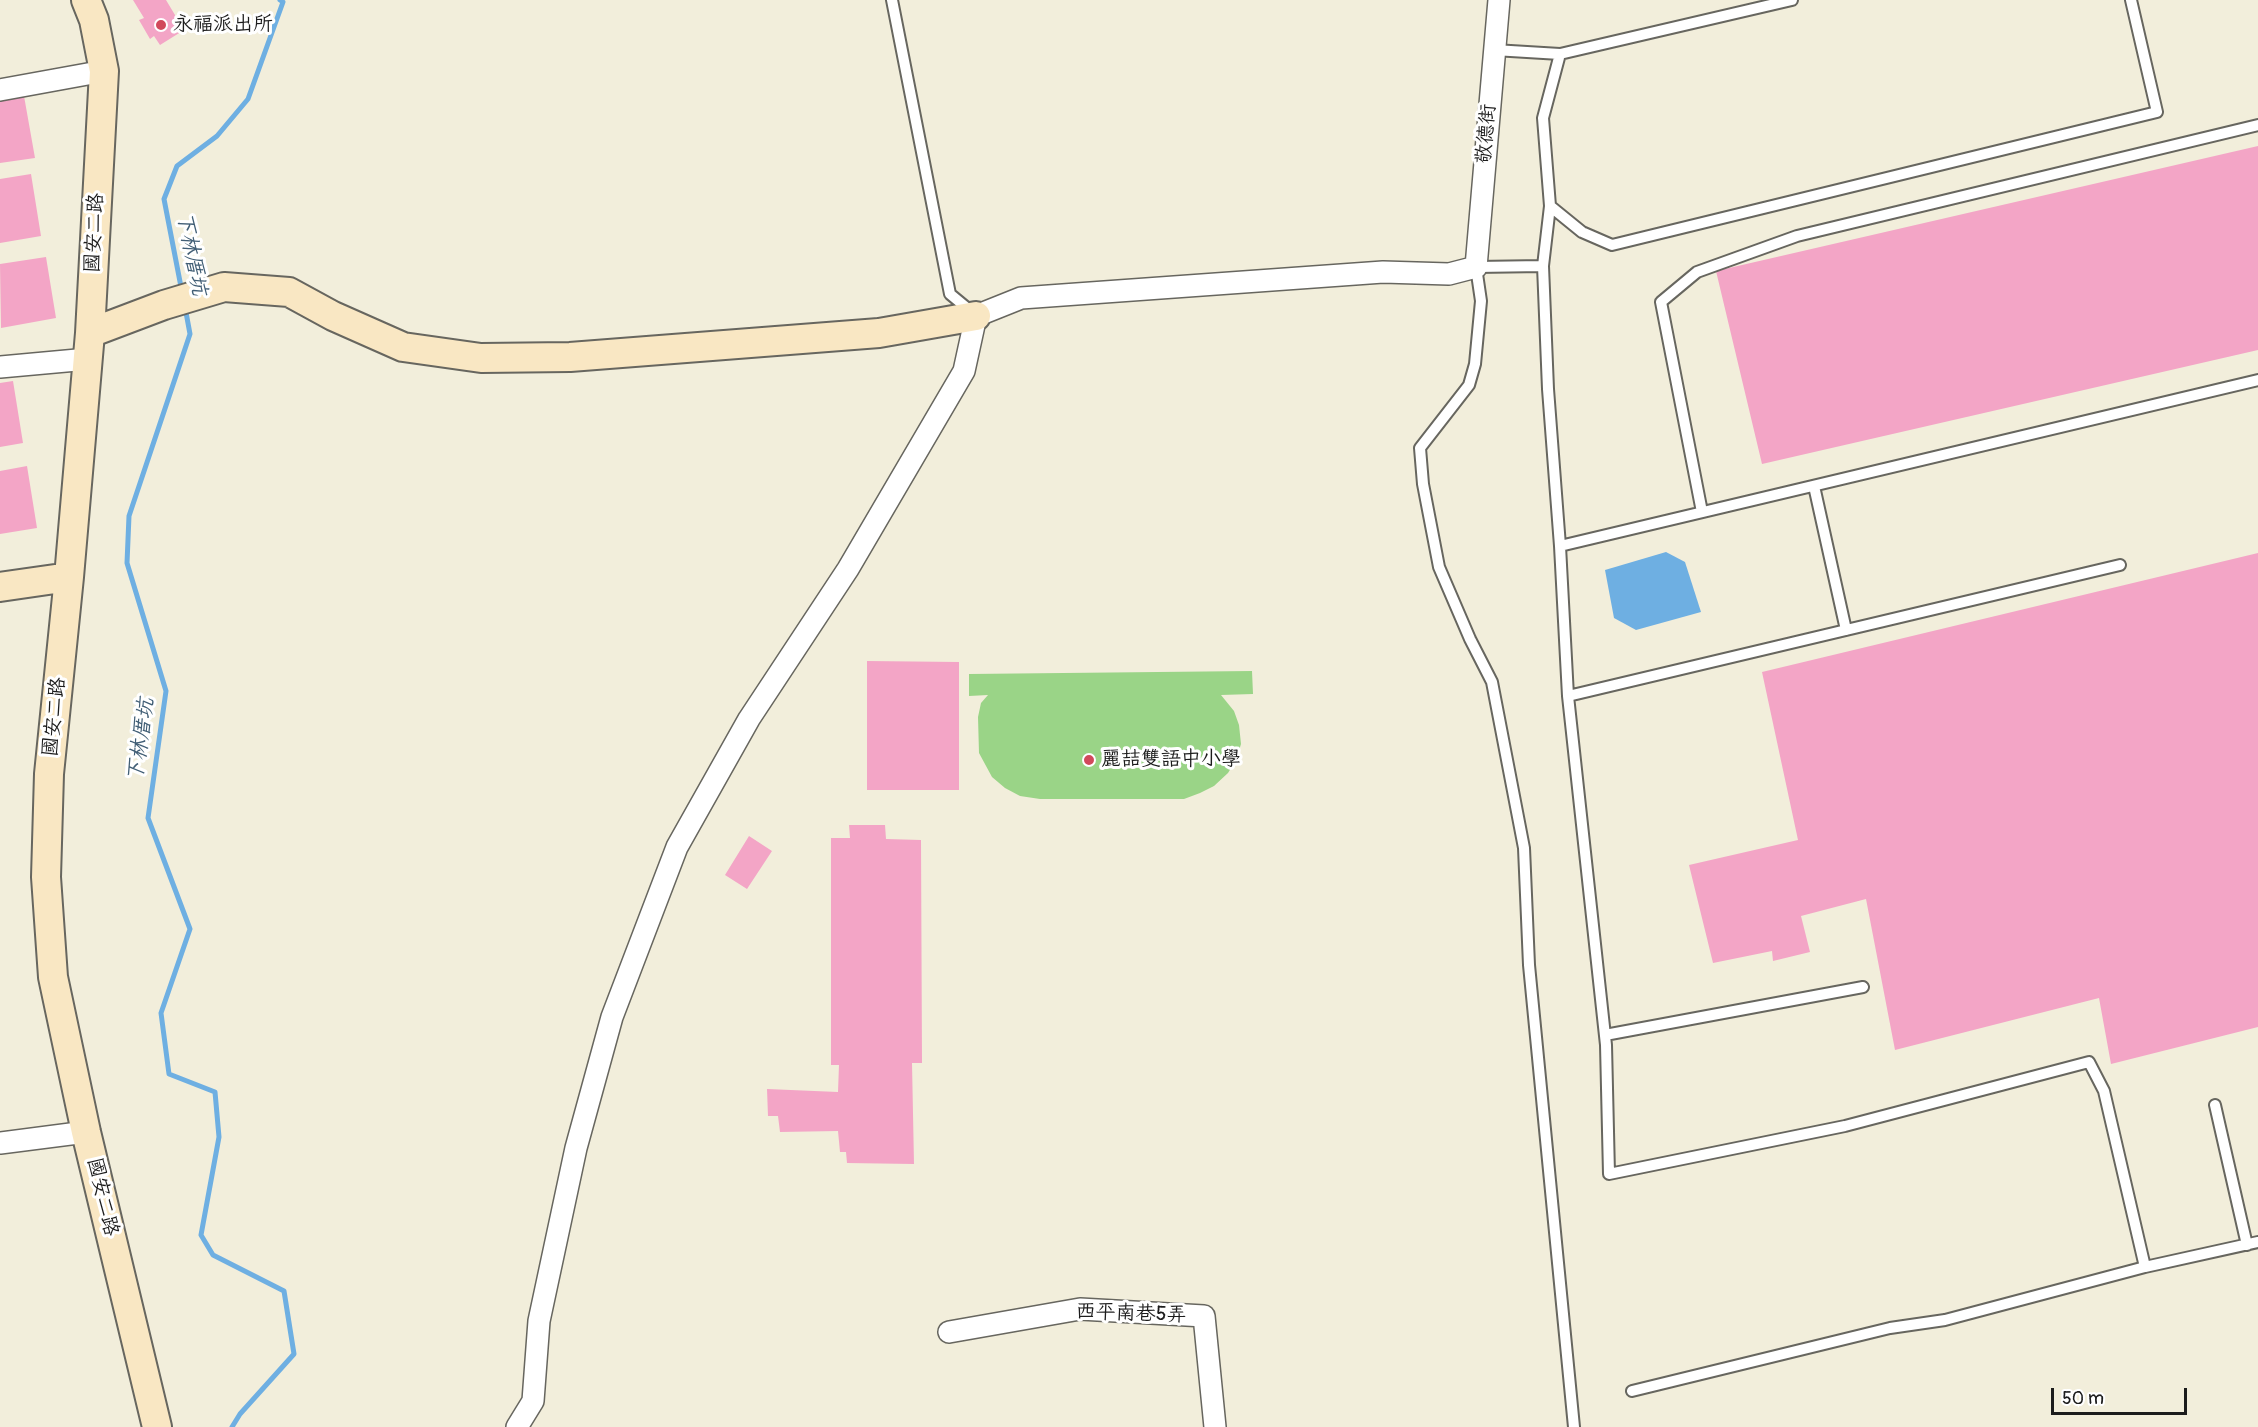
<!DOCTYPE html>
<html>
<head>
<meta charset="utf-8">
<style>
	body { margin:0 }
	#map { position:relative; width:2258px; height:1427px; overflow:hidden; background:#f2eedb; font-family:Pangolin,sans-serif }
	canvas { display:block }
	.scale { position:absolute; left:2051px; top:1388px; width:136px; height:27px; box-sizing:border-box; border:3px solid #1c1c1c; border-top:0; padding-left:8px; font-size:18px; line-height:21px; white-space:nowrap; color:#1c1c1c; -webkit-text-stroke:4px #fff; paint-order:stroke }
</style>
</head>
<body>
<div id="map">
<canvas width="2258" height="1427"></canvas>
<div class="scale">50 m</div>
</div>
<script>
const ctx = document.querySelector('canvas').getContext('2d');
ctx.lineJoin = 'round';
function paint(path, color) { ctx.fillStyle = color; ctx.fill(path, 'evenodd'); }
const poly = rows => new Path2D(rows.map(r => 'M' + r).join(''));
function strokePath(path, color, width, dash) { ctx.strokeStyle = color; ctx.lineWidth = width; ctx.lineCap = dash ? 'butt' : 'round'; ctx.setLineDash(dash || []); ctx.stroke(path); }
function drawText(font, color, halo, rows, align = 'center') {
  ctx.font = font + ' Pangolin,"LXGW WenKai TC",sans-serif'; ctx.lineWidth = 6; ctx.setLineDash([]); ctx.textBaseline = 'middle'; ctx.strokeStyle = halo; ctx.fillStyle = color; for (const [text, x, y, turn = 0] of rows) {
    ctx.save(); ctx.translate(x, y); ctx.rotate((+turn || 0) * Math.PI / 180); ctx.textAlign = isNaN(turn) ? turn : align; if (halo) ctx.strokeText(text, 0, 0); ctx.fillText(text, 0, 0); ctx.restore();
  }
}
paint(poly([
	[1252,671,1253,694,1221,695,1234,711,1239,725,1241,744,1236,760,1228,773,1214,786,1200,793,1184,799,1040,799,1020,796,1005,788,992,777,979,753,978,717,981,703,988,695,969,696,969,674]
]), '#9ad487');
paint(poly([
	[1666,552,1685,562,1701,612,1636,630,1614,618,1605,570]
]), '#6eafe2');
strokePath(poly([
	[182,292,164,199,177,166,217,136,248,99,283,2,280,0],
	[185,307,190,334,129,516,127,563,166,691,148,818,190,929,161,1013,169,1074,215,1092,219,1137,201,1235,213,1255,284,1291,294,1354,240,1414,232,1427]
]), '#6eafe2', 5);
paint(poly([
	[133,0,166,0,184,30,160,45,154,36,150,39,139,20,144,18],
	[24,96,35,158,0,163,0,100],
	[2258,146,2258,350,1762,464,1716,271],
	[31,174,41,236,0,243,0,179],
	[46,257,56,318,1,328,0,264],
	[13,381,23,443,0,447,0,383],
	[27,466,37,528,0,534,0,471],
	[2258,553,2258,1027,2111,1064,2099,998,1895,1050,1866,899,1801,916,1810,952,1773,961,1772,951,1713,963,1689,865,1798,840,1762,672],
	[867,661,959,662,959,790,867,790],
	[849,825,885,825,886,839,921,840,922,1063,912,1063,914,1164,847,1163,846,1152,840,1152,838,1131,780,1132,778,1116,768,1116,767,1089,838,1092,839,1065,831,1065,831,838,850,838],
	[749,836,772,851,747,889,725,875]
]), '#f3a5c6');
const lane = poly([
	[892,0,950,294,973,313],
	[1494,50,1560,54,1792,0],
	[1560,54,1543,118,1550,206,1582,232,1612,245,2157,112,2131,0],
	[1543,266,1550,206],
	[1814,486,1846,630],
	[1702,512,1661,302,1697,272,1797,236,2258,125],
	[1560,546,2258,380],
	[1568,696,2120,565],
	[1605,1035,1863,987],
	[2215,1105,2247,1245],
	[1632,1391,1890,1328,1945,1320,2145,1267,2258,1242],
	[1574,1427,1529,965,1524,848,1492,682,1470,639,1439,567,1423,484,1420,448,1469,385,1475,364,1481,301,1476,267,1543,266,1548,389,1560,546,1568,696,1606,1045,1609,1174,1845,1126,2089,1062,2104,1091,2145,1267]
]);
const street = poly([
	[0,90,104,71],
	[0,367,88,359],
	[0,1143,86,1132],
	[949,1332,1080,1309,1204,1316,1215,1427],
	[517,1427,533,1401,539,1321,576,1148,612,1017,677,847,749,719,848,569,964,371,976,316,1021,298,1383,272,1449,274,1476,267,1499,0]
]);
const secondary = poly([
	[86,0,94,20,104,71,90,333,69,577,49,774,46,877,53,977,86,1132,157,1427],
	[90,333,164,305,224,287,289,292,333,316,403,347,481,358,570,357,879,333,976,316],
	[0,587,69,577]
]);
strokePath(lane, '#67665f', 14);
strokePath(street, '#67665f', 24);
strokePath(secondary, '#67665f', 32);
strokePath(lane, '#fff', 10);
strokePath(street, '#fff', 21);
strokePath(secondary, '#f9e7c3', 28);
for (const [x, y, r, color] of [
	[161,25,6,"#d1495b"],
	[1089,760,6,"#d1495b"]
]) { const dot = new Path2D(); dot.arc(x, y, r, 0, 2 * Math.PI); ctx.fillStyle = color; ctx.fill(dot); strokePath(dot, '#fff', 2); }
drawText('20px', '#1c1c1c', '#fff', [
	["永福派出所",173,25],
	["麗喆雙語中小學",1101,760]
], 'left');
drawText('20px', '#1c1c1c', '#fff', [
	["敬德街",1487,134,-85],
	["國安二路",95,233,-87],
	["國安二路",55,717,-84],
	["國安二路",102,1197,77],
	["西平南巷5弄",1131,1314,2]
]);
drawText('italic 21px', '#415e75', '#fff', [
	["下林厝坑",191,254,79],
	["下林厝坑",142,740,-82]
]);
</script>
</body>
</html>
